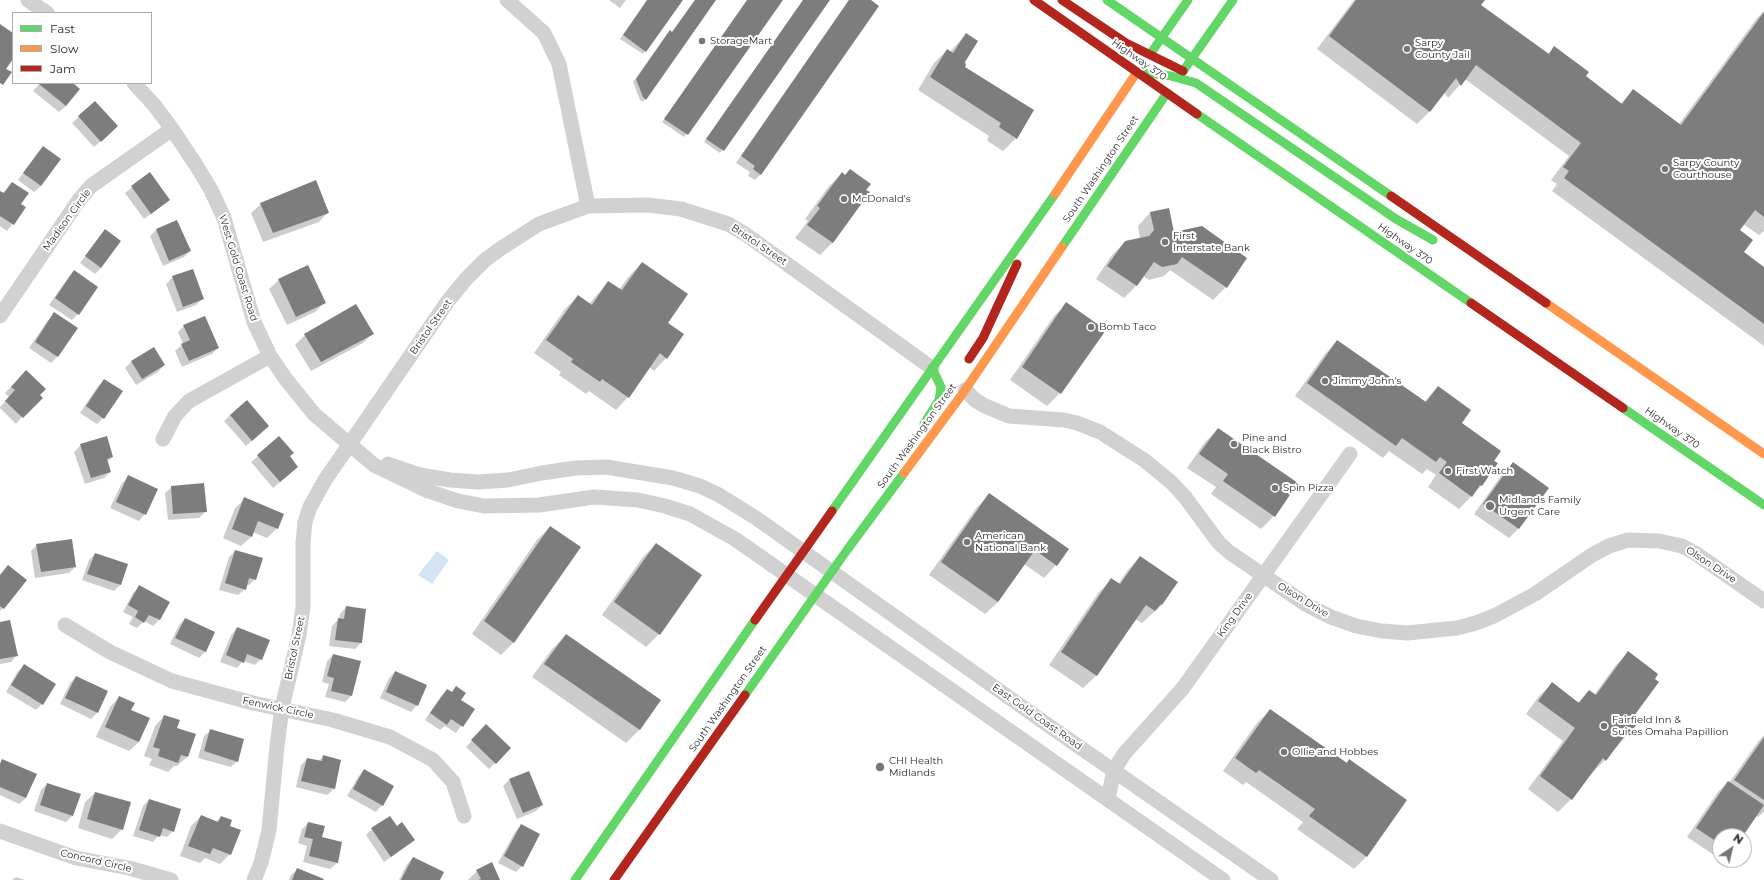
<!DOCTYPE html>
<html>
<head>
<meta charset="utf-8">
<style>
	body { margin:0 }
	#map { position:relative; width:1764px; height:880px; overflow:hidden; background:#fff; font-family:Montserrat,sans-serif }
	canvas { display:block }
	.legend { position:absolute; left:12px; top:12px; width:140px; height:72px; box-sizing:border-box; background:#fff; border:1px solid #ababab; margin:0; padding:5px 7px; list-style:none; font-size:12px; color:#2c2c2c }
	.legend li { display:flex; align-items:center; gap:8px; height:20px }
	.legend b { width:20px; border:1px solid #ababab }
	.north { position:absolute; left:1712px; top:828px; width:40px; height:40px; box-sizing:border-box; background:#fff; border:1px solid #ababab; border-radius:50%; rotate:35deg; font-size:11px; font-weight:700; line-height:16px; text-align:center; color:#2c2c2c }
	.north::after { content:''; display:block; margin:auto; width:14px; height:18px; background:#767676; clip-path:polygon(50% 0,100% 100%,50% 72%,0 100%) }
</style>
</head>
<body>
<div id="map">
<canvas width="1764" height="880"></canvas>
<ul class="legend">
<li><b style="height:5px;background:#63d668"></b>Fast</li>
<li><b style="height:5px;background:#ff974d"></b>Slow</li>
<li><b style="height:5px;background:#b3261e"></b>Jam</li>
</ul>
<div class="north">N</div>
</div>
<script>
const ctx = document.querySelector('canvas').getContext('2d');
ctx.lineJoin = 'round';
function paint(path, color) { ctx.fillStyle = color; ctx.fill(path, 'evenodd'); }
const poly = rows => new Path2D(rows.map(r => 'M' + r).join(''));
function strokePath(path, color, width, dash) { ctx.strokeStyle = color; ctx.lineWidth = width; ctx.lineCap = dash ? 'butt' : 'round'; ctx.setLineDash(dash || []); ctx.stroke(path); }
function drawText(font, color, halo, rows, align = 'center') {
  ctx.font = font + ' Montserrat,sans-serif'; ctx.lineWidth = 4; ctx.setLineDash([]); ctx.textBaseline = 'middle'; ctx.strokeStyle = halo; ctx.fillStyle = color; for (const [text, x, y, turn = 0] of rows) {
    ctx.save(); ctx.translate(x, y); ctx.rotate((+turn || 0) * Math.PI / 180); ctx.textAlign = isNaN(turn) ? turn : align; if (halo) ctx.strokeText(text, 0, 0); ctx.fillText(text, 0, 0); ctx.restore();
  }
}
paint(poly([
	[437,551,449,560,432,584,418,575]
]), '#d4e4f3');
paint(poly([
	[609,0,626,0,620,8],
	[648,0,682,0,643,54,620,39],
	[695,0,715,0,643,102,640,100,633,82,667,34,672,33],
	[748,0,782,0,684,137,662,122],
	[803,0,829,0,720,153,704,142],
	[849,0,869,0,761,174,755,180,748,176,750,172,736,163],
	[1354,0,1484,0,1480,6,1548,54,1554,47,1585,77,1620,104,1633,91,1679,124,1757,18,1764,11,1764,231,1759,235,1743,224,1739,230,1743,252,1764,268,1764,346,1552,191,1557,184,1551,180,1569,156,1465,79,1448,98,1444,92,1429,112,1417,124,1317,49],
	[966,34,964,67,1016,138,1003,151,989,142,987,140,989,136,918,90,934,63,947,50,950,52],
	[40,83,71,83,66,106,59,112,33,91],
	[95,102,111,132,94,147,72,123],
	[43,147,41,186,34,192,18,180],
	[850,170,868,192,832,243,820,255,795,238,808,221,805,219,829,186,842,174,844,176],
	[149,174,169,200,144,219,125,193],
	[12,183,20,204,25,208,7,231,0,226,0,192,2,194],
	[261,204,328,212,319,222,263,242,251,213],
	[1150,213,1226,287,1213,300,1170,270,1164,276,1149,280,1143,276,1136,286,1124,298,1096,279,1112,255,1125,242,1140,239,1138,226],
	[177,221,190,251,184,257,163,266,150,236,156,230],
	[105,231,101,268,95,274,80,263],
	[642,263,667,323,666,358,654,371,649,367,628,397,616,410,589,391,586,394,559,375,561,372,534,353,565,309,578,296,589,304,608,282,619,290,629,276],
	[74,271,78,314,72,320,49,305,68,278],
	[173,277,202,299,196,305,177,312,166,284],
	[279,280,325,302,315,312,287,325,269,289],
	[1067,304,1104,330,1060,393,1047,406,1010,380,1054,316],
	[55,314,76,328,57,357,51,363,29,348,48,320],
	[184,326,218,348,212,354,182,367,175,351,183,344,178,332],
	[372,334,363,343,311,371,295,345,305,335],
	[1337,341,1424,402,1438,387,1461,423,1496,463,1481,486,1459,509,1428,487,1436,475,1427,469,1422,474,1389,451,1383,458,1295,396,1325,354],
	[132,361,164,365,158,372,136,385,125,368],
	[26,372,39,395,16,424,0,408,0,407,9,397,5,393],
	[105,380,103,418,97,424,80,413,98,386],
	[230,415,262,432,246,446,224,421],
	[1218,429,1274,516,1261,529,1211,494,1216,487,1187,468,1205,442],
	[279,438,289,456,291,473,273,488,251,462],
	[81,445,112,457,107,462,110,472,104,478,85,484,74,452],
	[1513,463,1547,488,1518,529,1509,538,1474,514,1503,473],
	[128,477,145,514,139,521,110,508,122,483],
	[172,487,206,511,199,518,168,520,165,493],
	[989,495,1056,565,1044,578,1024,564,998,602,985,614,929,575,977,507],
	[245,499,277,528,267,538,253,532,251,537,241,546,223,538,235,508],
	[550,527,514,642,501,655,472,634,537,540],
	[656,544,659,634,646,647,602,615,643,557],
	[37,545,75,567,69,573,35,578,31,551],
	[235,551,255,579,249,585,246,585,245,589,238,595,219,590,229,557],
	[95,554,127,565,120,585,114,591,82,580,89,560],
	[1140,557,1162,605,1142,623,1135,619,1096,676,1083,688,1049,665,1099,592,1112,580,1118,584,1128,570],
	[8,566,3,608,0,611,0,575],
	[140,586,169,603,159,620,153,626,144,621,137,628,129,624,133,617,123,612,133,593],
	[346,607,361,643,355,649,329,646,332,626,339,619,340,614],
	[185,619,206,651,199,658,170,644,179,625],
	[0,623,17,655,11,662,0,664],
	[237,628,261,659,255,665,243,661,237,668,220,662,231,635],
	[566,635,660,700,639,730,626,743,532,677,553,648],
	[1628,653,1630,732,1605,760,1592,773,1591,772,1571,799,1558,812,1528,789,1563,741,1526,714,1539,696,1552,684,1577,703,1589,691,1594,695,1616,665],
	[333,655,351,696,345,702,325,697,329,684,322,682,327,661],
	[25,665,42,704,36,710,6,692,18,671],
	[395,672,417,705,411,712,380,698,389,678],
	[76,677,97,713,91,719,60,704,70,683],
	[456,687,460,700,473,709,456,733,445,726,440,730,425,720,441,696,447,690,451,693],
	[119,697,130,711,139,742,129,751,96,737,110,707],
	[1270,710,1346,763,1349,760,1367,856,1354,869,1297,829,1303,822,1246,782,1243,785,1223,771,1257,723],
	[164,716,176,728,194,735,187,757,177,766,174,766,168,772,149,765,152,759,144,756,155,726],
	[211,730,237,761,231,767,198,758,204,736],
	[480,732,495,763,489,769,466,747],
	[1764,735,1764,812,1758,817,1756,816,1742,836,1720,836,1720,859,1687,837,1718,792,1728,782,1729,783,1758,742],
	[323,756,334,789,327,795,296,787,301,765,307,759,318,762],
	[2,760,26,798,19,804,0,795,0,763],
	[364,770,382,805,376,812,347,796,358,777],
	[509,780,542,805,536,811,517,819,503,786],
	[47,784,72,816,66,822,34,811,41,790],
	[95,793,122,829,112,839,78,828,85,802],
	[149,800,173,831,167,837,159,835,153,842,133,836,143,806],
	[201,816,216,822,221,817,229,826,230,854,220,864,205,858,200,863,180,856,191,826],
	[308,823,321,838,337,863,330,869,303,862,307,846,298,843,302,829],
	[521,825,522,866,516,872,498,863,515,832],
	[372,829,414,840,384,862,366,835],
	[413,858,439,880,399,880,407,864],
	[298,869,322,880,289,880,291,875],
	[477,871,499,880,468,880],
	[16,877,25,880,12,880]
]), '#0003');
paint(poly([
	[647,0,683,0,646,52,623,35],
	[695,0,716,0,646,100,643,97,636,79,670,30,672,32],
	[747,0,783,0,688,135,664,119],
	[803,0,830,0,724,151,706,139],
	[849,0,871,0,879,6,761,175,753,169,755,166,741,156],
	[1356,0,1485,0,1481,5,1549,54,1554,46,1589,72,1586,76,1622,104,1633,89,1681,125,1764,12,1764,217,1755,210,1740,230,1753,240,1744,252,1764,267,1764,324,1564,178,1569,171,1563,167,1581,143,1476,65,1461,86,1456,78,1430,112,1329,36],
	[0,24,13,33,13,59,6,69,12,72,3,85,0,83],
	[966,33,978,41,965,62,966,65,965,67,1034,110,1017,139,999,127,1001,123,930,77,947,49,953,53],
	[40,83,73,83,80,89,66,106,39,84],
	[95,101,118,126,101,142,78,116],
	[43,146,61,159,41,186,23,173],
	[850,169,871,184,866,190,870,192,833,243,807,225,820,208,817,206,842,172,845,175],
	[150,172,170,200,151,214,131,186],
	[316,180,329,213,273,233,260,203],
	[12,182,29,193,21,204,26,207,14,225,0,216,0,191,4,193],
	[1169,208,1174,232,1202,226,1247,258,1227,288,1182,257,1177,264,1162,267,1154,262,1137,286,1107,266,1125,241,1149,236,1154,230,1150,212],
	[177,220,191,251,169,261,156,229],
	[105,229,121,241,101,268,85,256],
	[642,262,688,294,668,323,684,334,667,359,660,353,629,398,602,379,600,382,571,362,573,359,546,340,578,295,592,305,608,281,622,290],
	[308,265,326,303,296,317,278,279],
	[193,269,204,299,183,307,172,276],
	[74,270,98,287,79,315,55,298],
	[1066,302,1106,330,1061,394,1022,367],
	[356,304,374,334,321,362,304,334],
	[54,312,78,328,58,357,35,342],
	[205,316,219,348,189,361,181,344,190,340,183,325],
	[1337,340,1426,402,1438,386,1471,410,1462,423,1501,451,1494,461,1498,463,1482,486,1480,485,1472,497,1439,473,1447,462,1440,457,1436,462,1402,438,1396,446,1307,383],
	[154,347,165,365,142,379,131,361],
	[26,370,46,389,40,395,43,398,23,418,5,401,15,390,11,387],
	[104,379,123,391,104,419,86,406],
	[247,400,269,426,252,441,230,415],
	[1218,428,1298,483,1275,517,1223,481,1228,474,1199,454],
	[107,436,113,457,107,459,111,472,91,478,80,444],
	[279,436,294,453,290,456,298,467,280,482,257,455],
	[1513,462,1549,488,1519,529,1483,504],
	[128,475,158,489,146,515,116,502],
	[204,483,207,512,173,514,171,486],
	[989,493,1069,549,1057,566,1035,550,998,602,941,562],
	[244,497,284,514,278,529,258,521,252,537,232,529],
	[550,526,581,547,514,643,484,621],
	[72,539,76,567,41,572,36,544],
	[656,543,702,575,660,635,614,602],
	[235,550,263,558,256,580,249,578,246,590,225,583],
	[95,553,128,564,121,585,87,574],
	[1140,556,1178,582,1162,605,1161,604,1155,611,1146,605,1097,676,1061,652,1111,578,1120,584],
	[8,565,27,580,4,609,0,606,0,575],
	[139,585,170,602,160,620,149,615,144,623,135,617,138,611,128,605],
	[346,606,366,609,362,643,335,640,338,618,344,619],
	[185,618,215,632,206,652,175,638],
	[10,620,18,656,0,659,0,622],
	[237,627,270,640,262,660,247,654,244,663,226,655],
	[566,634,661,700,640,730,544,664],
	[1628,651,1658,674,1655,679,1659,682,1631,720,1637,724,1630,733,1628,731,1606,761,1603,758,1572,800,1540,776,1575,728,1538,701,1552,682,1579,703,1589,690,1596,695],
	[333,654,361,661,352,696,331,691,334,678,327,676],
	[24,664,56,684,43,705,11,685],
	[395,671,427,685,418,706,386,692],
	[76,676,108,691,98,713,65,698],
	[456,686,466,693,461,700,475,709,463,727,451,719,447,725,430,713,447,689,452,692],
	[119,696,135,703,131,710,150,718,139,742,105,727],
	[1270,709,1347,763,1349,759,1407,800,1367,857,1309,816,1315,809,1259,770,1256,773,1235,758],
	[164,715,180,720,177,728,196,734,188,757,181,755,178,763,158,756,160,749,153,747],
	[486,724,511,748,496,764,471,740],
	[210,729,244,739,238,762,204,751],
	[1764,737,1764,800,1734,780],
	[323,755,341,760,335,789,301,781,307,758,322,761],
	[2,759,37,774,26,798,0,787,0,764],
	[364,769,394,786,383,806,353,789],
	[529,771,543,805,523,813,509,779],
	[1728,781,1764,805,1743,836,1720,836,1720,844,1696,828],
	[47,783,81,794,73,816,40,805],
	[95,792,131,802,123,830,87,819],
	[149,799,181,809,174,832,163,828,160,837,139,830],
	[201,815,218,822,221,816,232,820,230,826,241,830,231,855,213,848,210,854,188,846],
	[390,816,397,826,402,822,415,840,391,857,371,828],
	[308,822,325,826,322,837,342,842,338,863,309,856,313,839,304,837],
	[521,824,540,834,523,867,504,856],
	[413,857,444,872,440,880,401,880],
	[492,862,500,880,478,880,481,879,476,870],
	[297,868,324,879,323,880,292,880]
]), '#7d7d7d');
strokePath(poly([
	[28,0,47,13],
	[507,0,544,33,559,64,588,206],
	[134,83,155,106,172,129,196,165,211,190,224,218,254,322,270,356,285,378,314,414,374,465,428,491,458,501,484,506,539,505,594,497,638,500,665,506,690,514,735,539,1223,880],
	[0,316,79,200,91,186,172,129],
	[965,390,975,400,985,406,1009,416,1064,420,1077,423,1100,432,1144,460,1171,482,1185,497,1219,543,1229,552,1307,605,1331,617,1356,626,1382,631,1407,633,1457,628,1476,623,1494,616,1535,594,1592,555,1609,546,1628,540,1659,541,1682,546,1695,553,1764,601],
	[163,439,175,416,189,401,270,356],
	[388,464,420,475,450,480,478,482,508,480,542,473,576,468,606,467,673,478,700,486,719,495,756,518,1045,723,1271,880],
	[65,625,110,652,172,681,253,703,333,720,390,737,433,760,453,782,464,816],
	[1108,799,1114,770,1124,754,1183,688,1350,454],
	[0,831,76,858,129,868,171,880],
	[254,880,261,863,269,830,277,746,282,708,299,635,303,607,303,542,305,522,310,507,325,480,448,301,466,279,485,260,500,249,539,224,588,206,648,205,681,209,728,224,745,234,932,368]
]), '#d1d1d1', 15);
strokePath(poly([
	[1107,0,1391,196],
	[1151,53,1188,0],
	[1140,72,1171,76,1196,83,1396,219,1433,240],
	[1181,74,1233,0],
	[1197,114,1471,303],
	[1062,247,1167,93],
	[1623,408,1764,505],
	[924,424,939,400,941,387,932,368],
	[832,511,1055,194],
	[745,695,847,550,904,473],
	[575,880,755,620]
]), '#63d668', 9);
strokePath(poly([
	[1055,194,1137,72],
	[1546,303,1764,454],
	[904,473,963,393,1062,247]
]), '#ff974d', 9);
strokePath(poly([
	[1034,0,1197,114],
	[1062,0,1126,43,1183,71],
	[1391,196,1546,303],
	[1471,303,1623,408],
	[969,359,983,338,1017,264],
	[755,620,832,511],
	[614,880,745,695]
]), '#b3261e', 9);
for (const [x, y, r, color] of [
	[702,41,4,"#767676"],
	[1407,49,4,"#767676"],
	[1665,169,4,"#767676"],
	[844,199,4,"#767676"],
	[1165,242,4,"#767676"],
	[1091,327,4,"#767676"],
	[1325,381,4,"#767676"],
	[1234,444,4,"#767676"],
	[1448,471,4,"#767676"],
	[1275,488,4,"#767676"],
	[1490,506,5,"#767676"],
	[967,542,4,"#767676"],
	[1604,726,4,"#767676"],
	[1284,752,4,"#767676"],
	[880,767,5,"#767676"]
]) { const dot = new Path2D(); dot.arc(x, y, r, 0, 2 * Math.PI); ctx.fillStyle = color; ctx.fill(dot); strokePath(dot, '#fff', 1.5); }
drawText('10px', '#2c2c2c', '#fff', [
	["StorageMart",710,41],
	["Sarpy",1415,43],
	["County Jail",1415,55],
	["Sarpy County",1673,163],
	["Courthouse",1673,175],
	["McDonald's",852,199],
	["First",1173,236],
	["Interstate Bank",1173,248],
	["Bomb Taco",1099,327],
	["Jimmy John's",1333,381],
	["Pine and",1242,438],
	["Black Bistro",1242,450],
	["First Watch",1456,471],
	["Spin Pizza",1283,488],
	["Midlands Family",1499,500],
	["Urgent Care",1499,512],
	["American",975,536],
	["National Bank",975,548],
	["Fairfield Inn &",1612,720],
	["Suites Omaha Papillion",1612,732],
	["Ollie and Hobbes",1292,752],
	["CHI Health",889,761],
	["Midlands",889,773]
], 'left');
drawText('10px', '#2c2c2c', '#fff', [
	["Highway 370",1139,60,35],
	["South Washington Street",1101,169,-56],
	["Madison Circle",67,220,-54],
	["Highway 370",1405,244,35],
	["Bristol Street",759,245,34],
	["West Gold Coast Road",238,268,73],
	["Bristol Street",431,327,-55],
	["Highway 370",1672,428,35],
	["South Washington Street",917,436,-54],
	["Olson Drive",1711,565,33],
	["Olson Drive",1303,600,31],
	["King Drive",1235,615,-54],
	["Bristol Street",295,648,-78],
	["South Washington Street",728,699,-55],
	["Fenwick Circle",278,708,12],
	["East Gold Coast Road",1037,717,35],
	["Concord Circle",96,861,13]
]);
</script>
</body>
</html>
